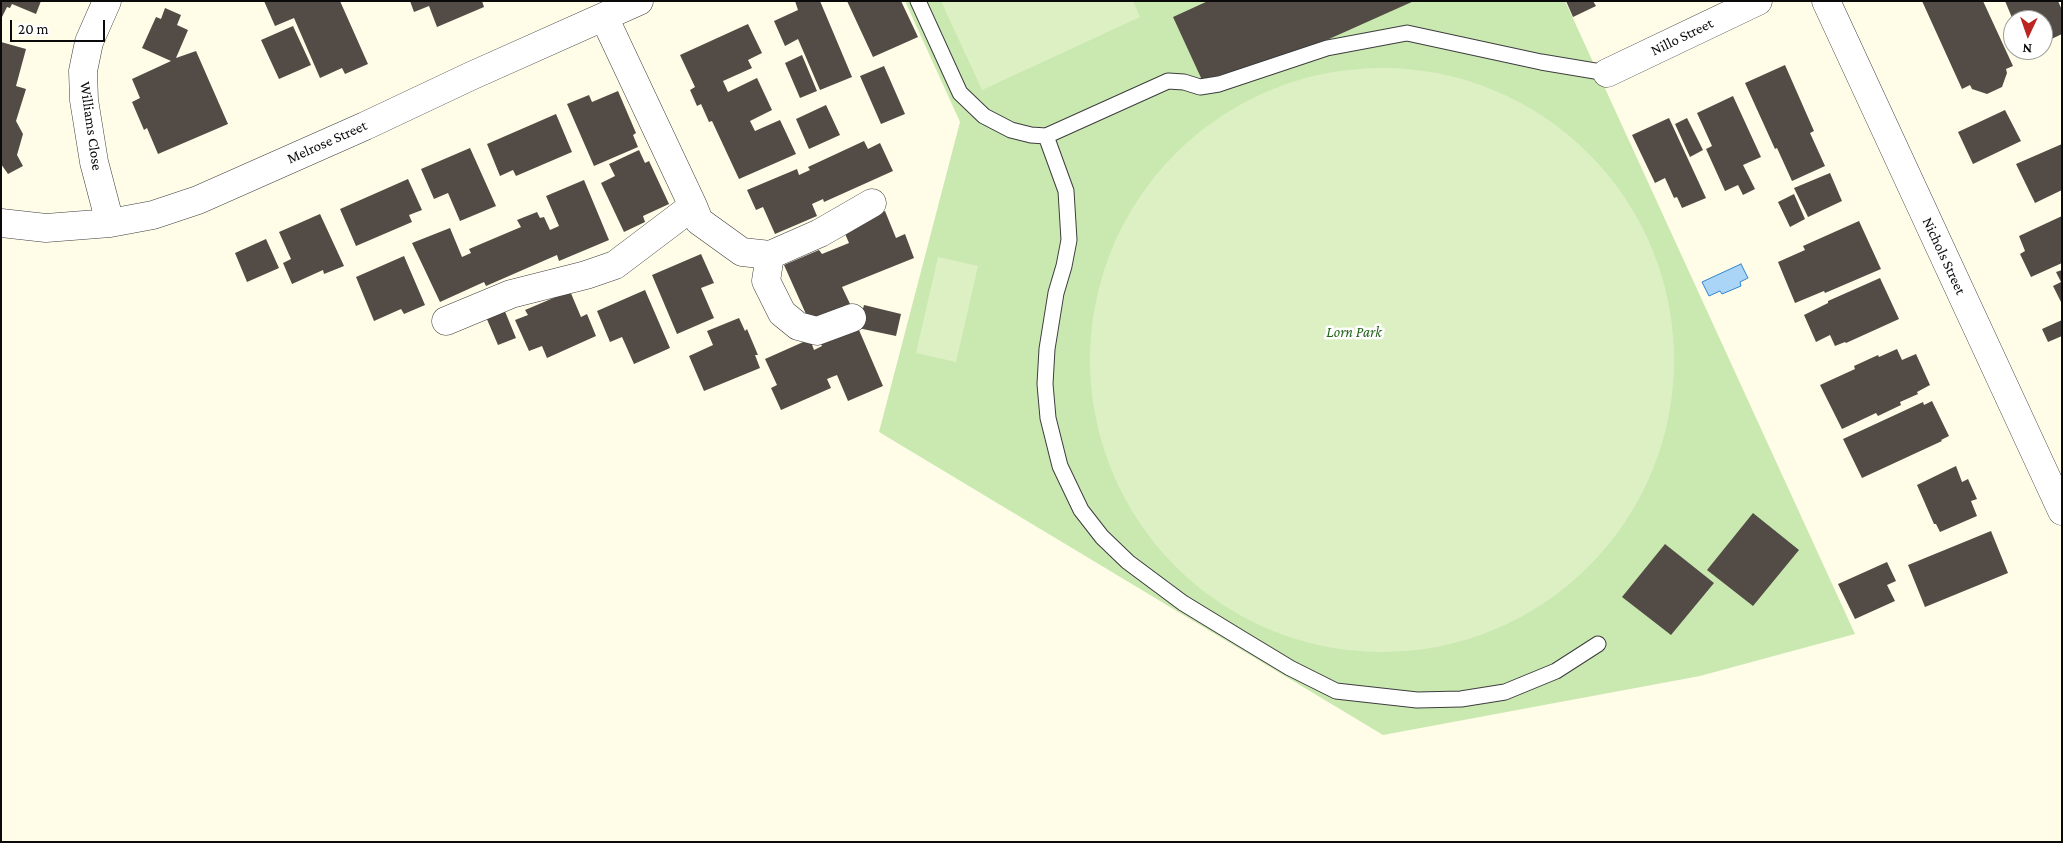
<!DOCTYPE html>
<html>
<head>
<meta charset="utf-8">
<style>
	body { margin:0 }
	#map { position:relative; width:2063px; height:843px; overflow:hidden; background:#fffce7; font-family:"Crimson Pro",serif }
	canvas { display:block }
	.frame { position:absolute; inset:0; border:2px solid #0a0a0a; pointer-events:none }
	.north { position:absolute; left:2003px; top:10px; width:50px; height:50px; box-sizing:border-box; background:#fff; border:1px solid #9d9d9d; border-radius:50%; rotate:183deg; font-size:14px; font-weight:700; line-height:20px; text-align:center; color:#0a0a0a }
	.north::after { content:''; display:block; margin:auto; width:18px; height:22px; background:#bc2520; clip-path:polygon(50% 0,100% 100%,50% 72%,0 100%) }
	.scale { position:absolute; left:10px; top:20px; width:95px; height:22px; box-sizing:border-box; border:2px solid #0a0a0a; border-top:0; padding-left:6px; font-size:15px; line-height:18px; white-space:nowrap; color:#0a0a0a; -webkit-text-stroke:4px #fff; paint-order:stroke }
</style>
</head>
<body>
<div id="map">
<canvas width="2063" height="843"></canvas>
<div class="frame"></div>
<div class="north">N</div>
<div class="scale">20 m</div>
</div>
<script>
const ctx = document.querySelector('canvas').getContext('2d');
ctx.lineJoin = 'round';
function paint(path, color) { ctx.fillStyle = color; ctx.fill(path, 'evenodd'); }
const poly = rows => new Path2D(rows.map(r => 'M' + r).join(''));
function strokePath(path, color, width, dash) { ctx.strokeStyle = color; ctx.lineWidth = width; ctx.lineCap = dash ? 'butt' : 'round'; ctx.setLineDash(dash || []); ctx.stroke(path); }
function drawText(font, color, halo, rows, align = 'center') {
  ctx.font = font + ' "Crimson Pro",serif'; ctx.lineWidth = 5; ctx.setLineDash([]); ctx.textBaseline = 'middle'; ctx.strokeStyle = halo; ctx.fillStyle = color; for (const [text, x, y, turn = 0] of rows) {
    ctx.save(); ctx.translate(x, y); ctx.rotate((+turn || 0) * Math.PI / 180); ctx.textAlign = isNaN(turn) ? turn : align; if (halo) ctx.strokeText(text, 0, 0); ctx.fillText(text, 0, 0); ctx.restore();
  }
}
paint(poly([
	[905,1,1565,1,1855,634,1700,676,1383,735,879,432,960,122]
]), '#cae9b1');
paint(poly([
	[941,1,1133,1,1140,17,982,90],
	'1090 360a292 292 0 1 1 584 0a292 292 0 1 1-584 0Z',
	[938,257,978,266,956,362,916,353]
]), '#ddf0c3');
const water = poly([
	[1741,264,1748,278,1740,282,1741,286,1722,294,1720,291,1709,296,1702,282,1741,264]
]);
paint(water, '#abd5f7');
strokePath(water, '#3084d0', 1);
paint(poly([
	[1,1,41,1,36,14,12,4,10,8,7,7,1,19],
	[264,1,340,1,368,64,345,74,342,68,320,78,294,18,275,26],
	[410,1,482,1,484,7,437,27,429,6,414,12],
	[795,1,820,1,852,77,820,90,798,39,785,46,774,21,798,10],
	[847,1,901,1,918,37,873,57],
	[1208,1,1414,1,1291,56,1202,80,1173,17],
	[1566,1,1593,1,1596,6,1573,17],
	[1922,1,1983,1,2013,66,2006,69,2007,73,2002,87,1987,94,1972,89,1970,85,1962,89],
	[2005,1,2058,1,2062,10,2062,34,2043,43,2043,20,2013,20],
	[165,8,181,15,177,25,188,30,176,58,196,51,228,124,158,154,147,128,144,130,132,102,140,98,132,79,171,61,142,48,156,17,161,19],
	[748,24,762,53,748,60,752,68,723,81,728,92,757,78,772,110,750,121,755,131,780,120,796,154,739,179,712,121,709,122,701,104,697,106,690,90,695,87,680,55],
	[293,26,311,65,279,79,261,40],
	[1,42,26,49,16,86,26,89,16,121,23,134,17,155,23,166,8,174,1,164],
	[802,55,817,91,800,98,785,63],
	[1785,65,1814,131,1810,133,1825,166,1792,181,1777,148,1775,149,1745,83],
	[884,66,905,114,881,124,860,76],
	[618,91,636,133,633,135,638,147,594,166,567,104,589,95,592,102],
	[1733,96,1761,157,1743,165,1755,189,1743,195,1738,185,1725,191,1706,149,1712,146,1697,113],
	[826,105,840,135,809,149,796,119],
	[2005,110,2021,141,1973,164,1958,132],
	[556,114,572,152,516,176,513,170,500,176,487,144],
	[1669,118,1706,198,1682,208,1677,197,1674,198,1665,178,1655,183,1632,135],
	[1687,118,1703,150,1690,157,1675,124],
	[864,141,868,149,880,143,893,171,824,202,823,199,812,204,817,216,775,234,763,207,756,210,747,190,797,169,799,175,810,170,808,167],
	[2062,144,2062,190,2035,203,2016,164],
	[470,148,496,206,460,221,448,193,434,199,421,169],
	[639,150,645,163,649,161,669,204,643,216,645,222,624,232,601,183,615,176,609,164],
	[1830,173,1842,201,1808,217,1794,188],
	[408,179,422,210,409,215,412,222,356,246,340,209],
	[584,180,609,240,559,261,557,255,486,286,484,282,440,302,412,243,450,228,462,257,471,253,469,249,521,227,517,220,537,212,540,218,544,217,550,230,559,226,546,196],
	[1794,194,1805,219,1790,227,1778,202],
	[885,211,896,238,905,234,914,258,842,287,851,306,810,323,784,265,819,250,822,254,849,243,843,229],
	[320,214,344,266,324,274,323,270,292,284,283,263,291,259,279,232],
	[2062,216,2062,263,2031,277,2020,254,2025,251,2019,236],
	[1859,221,1881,269,1825,293,1824,291,1795,303,1778,262,1805,250,1803,246],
	[266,239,279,268,247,282,235,253],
	[701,254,714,283,701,288,714,318,677,334,652,275],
	[404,256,425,305,404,314,401,309,374,321,356,277],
	[2062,270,2062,304,2053,286,2061,282,2056,272],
	[1880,278,1899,319,1846,343,1845,342,1835,346,1830,335,1816,342,1804,315,1828,303,1828,301],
	[645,290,670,348,634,364,622,337,610,342,597,311],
	[570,291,581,317,587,314,596,336,547,358,542,346,529,351,515,320,528,315,525,310],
	[864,305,901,314,896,336,858,328],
	[504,309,516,338,498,345,486,317],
	[739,318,745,331,747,329,758,355,755,355,760,368,704,391,689,356,713,345,707,331],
	[2062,320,2062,336,2048,342,2042,329],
	[859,330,883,386,848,401,837,375,827,379,831,388,781,410,771,388,777,385,765,359,810,339,814,350,822,346,821,344],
	[1897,349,1902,360,1916,354,1930,385,1917,392,1918,394,1900,402,1901,405,1878,416,1876,413,1842,429,1820,385,1855,369,1854,366,1878,355,1879,357],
	[1932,401,1949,436,1941,440,1942,441,1862,478,1843,439,1923,402,1924,405],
	[1956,466,1962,482,1968,479,1977,499,1971,501,1977,516,1940,532,1936,524,1934,524,1917,485],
	[1753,513,1799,550,1753,606,1707,570],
	[1991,531,2008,573,1925,607,1908,565],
	[1665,544,1714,583,1671,635,1622,597],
	[1887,562,1896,581,1887,585,1895,601,1855,619,1838,584]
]), '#534c46');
const service = poly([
	[918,1,960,93,984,116,1011,130,1031,135,1046,136,1168,81,1184,82,1200,87,1219,84,1327,48,1407,33,1541,62,1607,73],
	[1046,136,1066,191,1069,240,1064,266,1056,293,1047,349,1045,384,1048,418,1060,466,1081,510,1102,537,1128,562,1183,603,1242,639,1290,668,1336,691,1417,700,1461,699,1505,692,1556,671,1598,644]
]);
const minor = poly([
	[107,1,89,42,83,71,84,100,94,162,110,223],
	[1826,1,2062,511],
	[1607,73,1758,1],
	[693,206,699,221,742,252,770,255,820,233,872,203],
	[1,223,46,228,110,223,153,215,198,200,365,126,471,76,639,1],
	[770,255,766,281,782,313,798,326,817,331,852,318],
	[446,321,511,294,586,275,615,265,693,206,604,17]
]);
strokePath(service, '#3d3d3d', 17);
strokePath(minor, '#3d3d3d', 29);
strokePath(service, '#fff', 15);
strokePath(minor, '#fff', 28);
drawText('15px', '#0a0a0a', '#fff', [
	["Nillo Street",1682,37,-26],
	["Williams Close",91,126,82],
	["Melrose Street",327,142,-24],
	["Nichols Street",1944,256,65]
]);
drawText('italic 15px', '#24621a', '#fff', [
	["Lorn Park",1354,332]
]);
</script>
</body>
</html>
